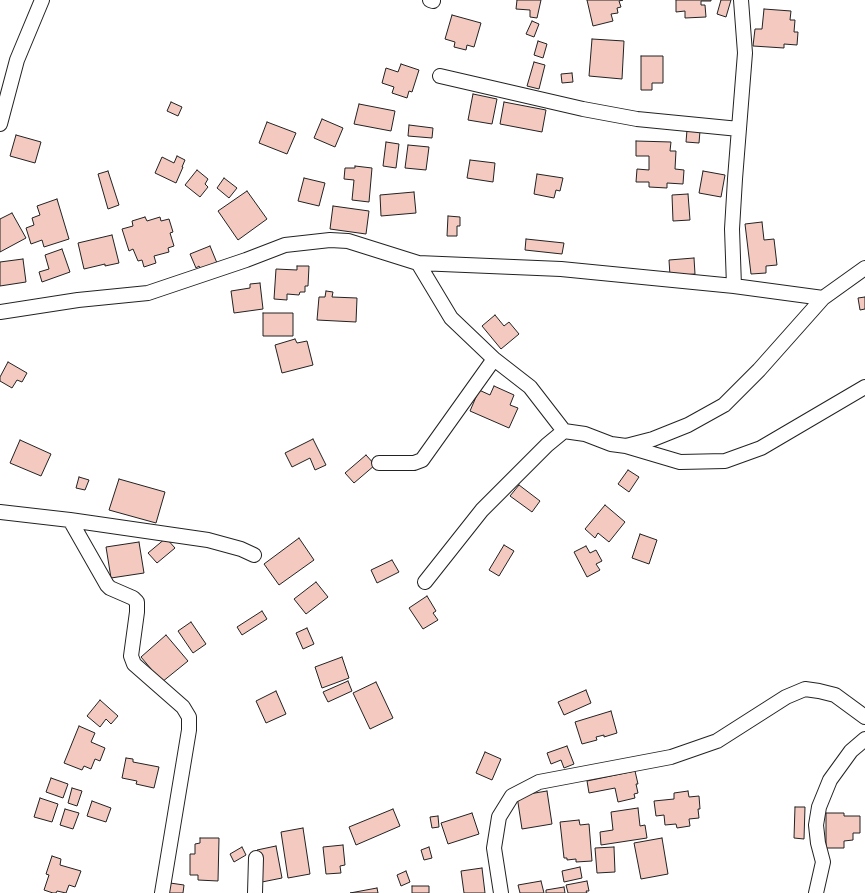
<!DOCTYPE html>
<html>
<head>
<meta charset="utf-8">
<style>
	body { margin:0 }
	canvas { display:block; background:#fff }
</style>
</head>
<body>
<canvas width="865" height="893"></canvas>
<script>
const ctx = document.querySelector('canvas').getContext('2d');
ctx.lineJoin = 'round';
function paint(path, color) { ctx.fillStyle = color; ctx.fill(path, 'evenodd'); }
const poly = rows => new Path2D(rows.map(r => 'M' + r).join(''));
function strokePath(path, color, width, dash) { ctx.strokeStyle = color; ctx.lineWidth = width; ctx.lineCap = dash ? 'butt' : 'round'; ctx.setLineDash(dash || []); ctx.stroke(path); }
const building = poly([
	[517,0,541,0,537,18,530,17,530,10,516,9,517,0],
	[587,0,623,0,619,1,621,7,617,8,618,13,611,14,613,21,593,26,587,0],
	[676,0,711,0,711,1,701,1,701,5,705,5,706,17,685,18,685,11,676,12,676,0],
	[721,0,731,0,726,17,717,14,721,0],
	[764,9,791,11,790,20,795,20,794,32,798,32,797,45,784,44,784,48,753,46,755,29,762,29,764,9],
	[452,15,481,23,474,47,467,45,466,50,454,47,455,42,445,39,452,15],
	[532,21,539,24,534,37,526,34,532,21],
	[592,39,624,41,622,79,589,76,592,39],
	[538,41,547,44,543,58,534,55,538,41],
	[641,56,663,56,663,83,652,83,652,90,641,90,641,56],
	[534,62,545,65,539,89,527,86,534,62],
	[401,64,419,70,412,92,409,91,407,98,392,93,394,87,382,83,386,68,398,72,401,64],
	[572,73,573,82,562,83,561,74,572,73],
	[473,94,497,99,492,124,468,120,473,94],
	[171,102,182,107,178,116,167,111,171,102],
	[504,102,546,110,542,132,500,124,504,102],
	[359,104,395,111,391,131,354,124,359,104],
	[322,119,343,128,335,147,314,138,322,119],
	[267,122,296,133,287,154,259,143,267,122],
	[409,125,433,128,432,138,408,136,409,125],
	[687,130,700,131,699,143,686,142,687,130],
	[16,135,41,142,35,163,10,156,16,135],
	[636,141,671,142,670,151,676,151,675,169,684,170,683,184,667,183,667,188,649,187,649,182,636,182,637,169,649,170,649,156,636,156,636,141],
	[386,142,399,144,396,168,383,166,386,142],
	[408,145,429,147,426,170,405,168,408,145],
	[177,156,185,160,182,167,183,167,176,183,155,173,162,157,174,163,177,156],
	[470,160,495,163,493,182,467,178,470,160],
	[355,166,372,168,369,202,352,200,354,180,344,179,345,168,355,168,355,166],
	[197,170,208,179,205,184,208,187,200,197,185,185,197,170],
	[108,171,119,205,108,209,98,174,108,171],
	[703,171,725,175,721,197,699,193,703,171],
	[537,174,563,178,560,191,556,190,554,198,534,194,537,174],
	[224,178,237,188,229,198,217,188,224,178],
	[304,178,325,183,319,206,298,201,304,178],
	[247,191,267,219,238,240,218,211,247,191],
	[414,192,416,213,381,216,380,195,414,192],
	[688,194,690,220,673,221,672,195,688,194],
	[57,199,69,239,44,247,42,240,31,244,26,228,34,225,32,218,40,215,37,206,57,199],
	[333,206,369,211,366,234,330,229,333,206],
	[12,213,26,238,0,252,0,219,12,213],
	[448,216,460,217,460,226,457,226,457,236,447,236,448,216],
	[145,217,147,221,160,217,161,221,169,219,173,232,170,233,174,246,168,248,169,252,154,256,156,263,144,267,142,260,138,261,133,249,129,251,122,229,133,226,132,221,145,217],
	[762,222,764,240,774,239,777,265,766,266,766,273,751,274,745,224,762,222],
	[112,235,119,263,105,266,105,264,84,269,78,243,112,235],
	[526,239,564,243,562,254,525,250,526,239],
	[210,246,217,263,201,270,199,266,196,268,190,254,210,246],
	[62,249,70,272,42,282,39,272,49,269,45,255,62,249],
	[694,258,695,274,670,276,669,260,694,258],
	[23,259,26,282,0,286,0,262,23,259],
	[297,266,309,266,308,286,305,286,305,292,300,292,299,295,287,294,287,300,274,299,276,269,297,270,297,266],
	[260,283,263,309,234,313,231,291,250,288,250,284,260,283],
	[326,291,333,292,332,297,357,298,356,322,317,320,319,297,325,297,326,291],
	[865,297,865,309,860,310,858,298,865,297],
	[263,313,293,313,293,336,263,336,263,313],
	[495,315,504,326,509,322,519,334,501,349,482,326,495,315],
	[295,339,297,343,307,341,313,365,282,373,275,345,295,339],
	[8,362,27,373,22,382,17,380,12,388,0,381,0,377,8,362],
	[494,386,514,395,510,405,518,408,509,428,470,411,479,390,490,395,494,386],
	[313,439,326,465,315,470,310,458,292,467,285,453,313,439],
	[20,440,51,454,41,476,10,463,20,440],
	[366,455,375,465,354,483,345,473,366,455],
	[628,470,639,477,629,492,618,484,628,470],
	[79,477,89,480,85,490,76,488,79,477],
	[119,479,165,492,156,523,109,510,119,479],
	[519,485,540,501,532,512,510,496,519,485],
	[605,505,625,522,609,542,598,533,595,538,585,529,605,505],
	[640,534,657,540,649,564,632,558,640,534],
	[166,538,175,548,157,563,148,553,166,538],
	[299,538,314,560,279,585,264,564,299,538],
	[139,542,144,573,111,578,106,547,139,542],
	[504,545,514,551,499,576,489,570,504,545],
	[586,546,590,553,596,550,602,561,596,564,600,570,587,577,574,552,586,546],
	[392,560,399,572,377,583,371,570,392,560],
	[316,582,328,597,306,614,294,599,316,582],
	[427,596,436,611,433,613,438,620,423,629,409,608,427,596],
	[262,611,267,619,242,635,237,627,262,611],
	[191,622,206,644,193,653,178,631,191,622],
	[307,628,314,644,303,649,296,633,307,628],
	[166,635,188,661,162,682,141,657,166,635],
	[342,657,349,678,322,688,315,667,342,657],
	[348,681,352,691,328,702,323,692,348,681],
	[376,682,393,718,370,729,353,693,376,682],
	[586,690,591,703,564,715,558,702,586,690],
	[276,691,286,714,266,723,256,701,276,691],
	[100,700,118,716,111,724,106,719,100,727,87,716,100,700],
	[611,711,617,733,604,737,604,735,596,737,597,740,582,744,575,722,611,711],
	[79,726,95,733,91,742,105,748,100,761,95,759,91,769,84,766,82,770,64,763,79,726],
	[567,746,574,764,564,768,561,760,551,764,547,753,567,746],
	[485,752,501,759,492,780,476,773,485,752],
	[126,758,133,759,133,762,159,767,154,788,136,784,137,781,122,778,126,758],
	[635,771,638,784,636,784,638,793,634,794,635,798,618,802,615,788,589,793,587,781,635,771],
	[51,778,68,784,63,798,46,792,51,778],
	[72,788,82,791,77,806,68,803,72,788],
	[547,791,552,824,522,829,517,796,547,791],
	[688,791,689,797,699,796,700,809,698,809,699,818,689,819,690,826,677,828,676,824,665,825,664,815,656,816,654,801,674,799,674,793,688,791],
	[40,798,58,804,52,822,34,817,40,798],
	[92,801,111,808,106,822,87,816,92,801],
	[795,807,805,807,804,839,794,838,795,807],
	[638,808,640,826,645,825,647,838,601,845,600,832,613,830,611,812,638,808],
	[65,809,79,813,73,829,60,825,65,809],
	[393,809,400,826,356,845,349,827,393,809],
	[472,813,479,834,448,844,441,823,472,813],
	[826,813,844,813,844,816,860,816,860,833,853,833,853,840,844,841,844,848,826,848,826,813],
	[438,816,439,827,432,828,430,817,438,816],
	[579,820,580,825,589,824,592,861,576,862,576,859,567,860,567,858,564,858,560,822,579,820],
	[303,828,310,874,288,878,281,832,303,828],
	[200,838,219,838,218,881,198,880,198,875,190,875,190,854,195,854,195,844,200,843,200,838],
	[662,838,668,874,641,879,634,843,662,838],
	[343,845,345,865,340,866,341,873,326,874,323,847,343,845],
	[276,846,282,878,262,882,257,850,276,846],
	[242,847,246,855,234,862,230,854,242,847],
	[429,847,432,858,424,860,421,850,429,847],
	[614,847,615,872,597,873,595,848,614,847],
	[52,856,61,859,60,865,81,871,75,887,69,885,66,893,57,891,56,893,53,893,44,890,49,875,46,874,52,856],
	[580,867,582,878,564,882,562,871,580,867],
	[482,868,485,893,464,893,461,871,482,868],
	[406,871,410,882,401,886,397,875,406,871],
	[541,881,544,893,520,893,518,885,541,881],
	[587,881,589,891,586,891,587,893,568,893,566,885,587,881],
	[170,883,184,885,183,893,168,893,170,883],
	[412,886,429,886,429,893,412,893,412,886],
	[564,887,565,893,546,893,546,890,564,887],
	[377,888,378,893,350,893,377,888]
]);
paint(building, '#f3c9c0');
strokePath(building, '#222', 1);
const minor = poly([
	[430,0,433,1],
	[440,76,583,109,637,119,739,129],
	[0,124,17,60,42,0],
	[418,263,451,318,494,359,530,387,564,431],
	[734,286,732,229,735,179,745,53,741,0],
	[0,312,78,300,148,293,246,260,285,245,330,240,348,241,418,263,561,269,734,286,823,298],
	[626,446,680,462,725,461,761,448,865,387],
	[379,463,414,463,422,460,494,359],
	[0,512,70,520,208,540,241,549,254,555],
	[70,520,107,585,110,588,133,598,137,602,137,612,131,656,134,664,183,707,189,717,189,730,162,893],
	[425,582,482,510,547,445,564,431,585,434,611,444,626,446,653,439,688,425,724,405,759,370,823,298,865,268],
	[255,893,256,858],
	[501,893,494,848,499,817,512,796,539,782,671,757,717,741,786,697,805,689,819,691,835,695,865,717],
	[816,893,823,862,818,843,816,825,819,807,830,780,851,751,865,739]
]);
strokePath(minor, '#222', 16);
strokePath(minor, '#fff', 14);
</script>
</body>
</html>
